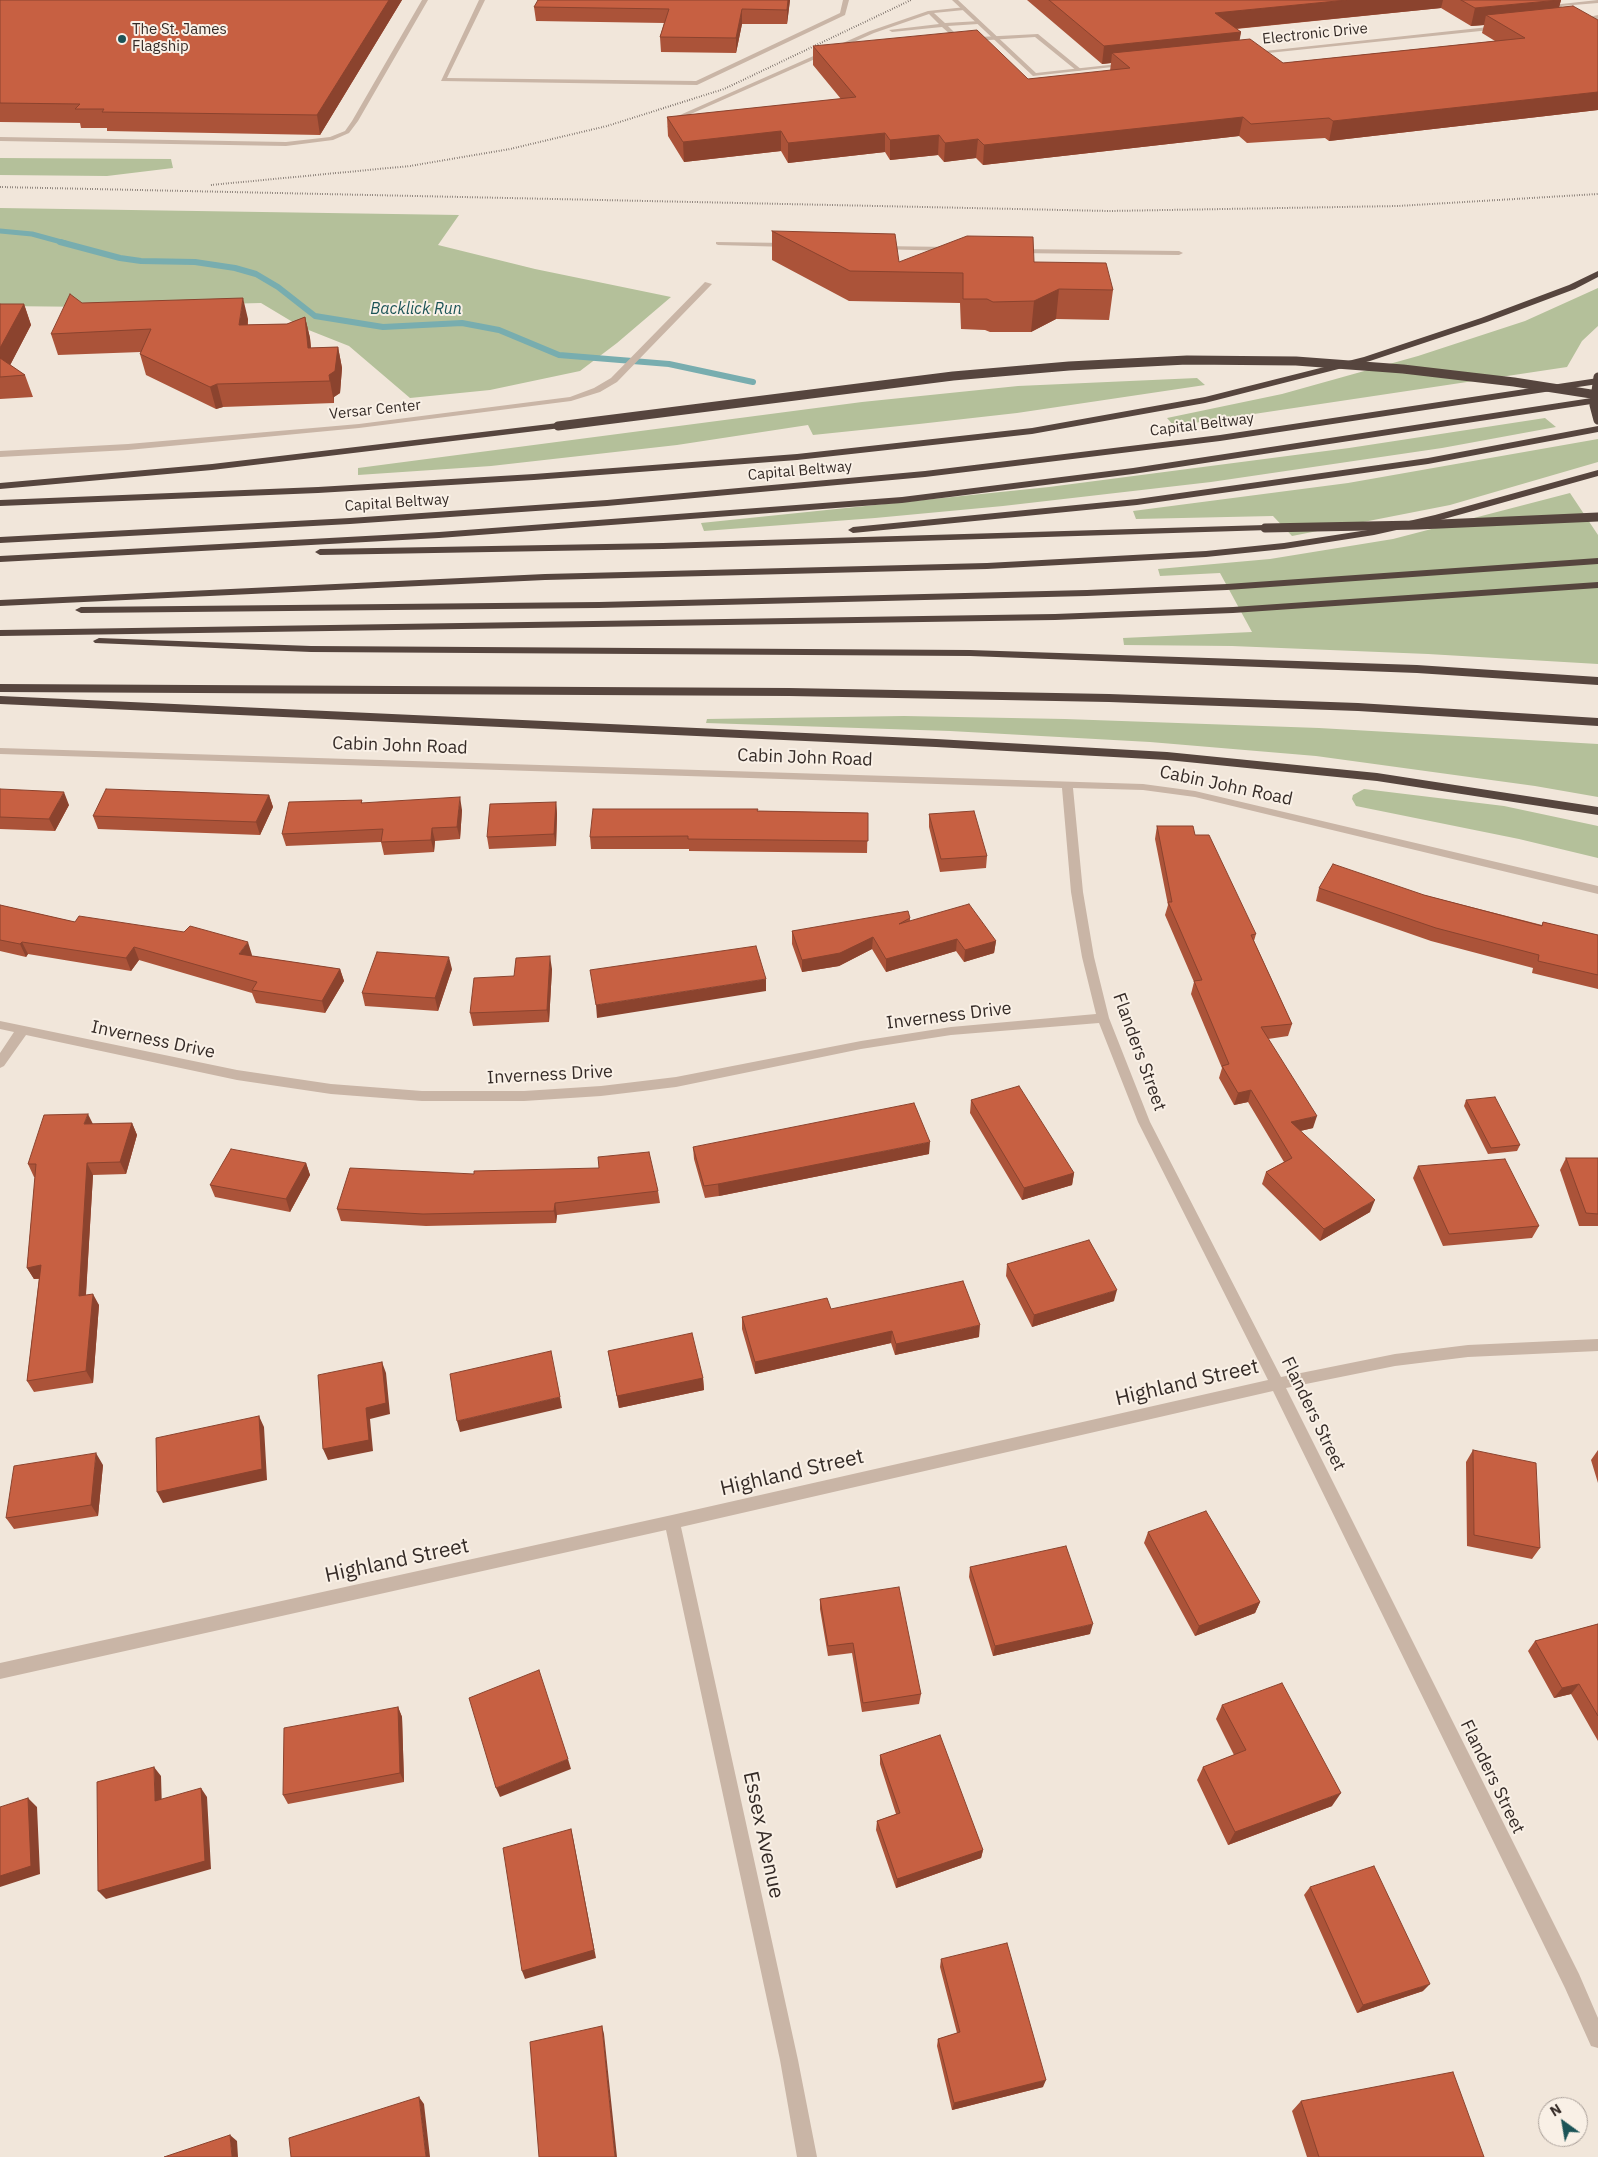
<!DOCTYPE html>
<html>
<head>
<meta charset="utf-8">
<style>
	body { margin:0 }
	#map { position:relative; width:1598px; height:2157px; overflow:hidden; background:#f1e6da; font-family:"IBM Plex Sans",sans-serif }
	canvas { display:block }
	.north { position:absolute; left:1538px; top:2097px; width:50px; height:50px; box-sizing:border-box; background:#f9f0e6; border:1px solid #aba19a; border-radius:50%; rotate:328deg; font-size:14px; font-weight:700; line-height:20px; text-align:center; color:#352b27 }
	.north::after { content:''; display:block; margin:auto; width:18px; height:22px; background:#1c5457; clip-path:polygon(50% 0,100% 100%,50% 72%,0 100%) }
</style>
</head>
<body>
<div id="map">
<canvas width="1598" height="2157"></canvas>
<div class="north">N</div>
</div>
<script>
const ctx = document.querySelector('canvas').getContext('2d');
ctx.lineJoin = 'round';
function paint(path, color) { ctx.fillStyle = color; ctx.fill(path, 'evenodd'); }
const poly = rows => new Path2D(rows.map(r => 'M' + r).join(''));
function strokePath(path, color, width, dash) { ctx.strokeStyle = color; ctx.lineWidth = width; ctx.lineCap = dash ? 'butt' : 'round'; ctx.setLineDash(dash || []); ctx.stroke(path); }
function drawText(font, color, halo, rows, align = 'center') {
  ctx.font = font + ' "IBM Plex Sans",sans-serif'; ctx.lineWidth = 4; ctx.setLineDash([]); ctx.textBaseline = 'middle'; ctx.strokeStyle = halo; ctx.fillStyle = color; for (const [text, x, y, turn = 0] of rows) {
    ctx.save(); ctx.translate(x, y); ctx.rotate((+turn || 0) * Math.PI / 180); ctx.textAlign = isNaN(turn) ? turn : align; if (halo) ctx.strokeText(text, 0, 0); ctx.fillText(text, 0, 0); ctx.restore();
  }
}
paint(poly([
	[0,158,171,159,173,168,107,176,0,175],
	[0,208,459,215,438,245,535,269,671,297,617,343,580,371,490,390,410,398,349,346,301,327,261,303,97,307,0,306],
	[1598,288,1598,326,1582,341,1567,367,1174,426,1167,418,1282,394,1418,356,1525,321],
	[1197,378,1205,385,1017,413,919,424,813,435,808,425,677,445,491,466,358,475,358,468,862,402,1018,386],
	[1545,418,1556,427,1442,448,1211,482,1003,506,875,518,704,531,701,523,1049,487,1349,448],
	[1598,439,1598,462,1450,505,1292,536,1273,516,1136,519,1133,511,1348,483],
	[1570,493,1598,535,1598,664,1428,654,1232,646,1124,645,1123,638,1252,632,1220,573,1160,576,1158,569,1270,559,1393,539],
	[904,716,1065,719,1319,728,1598,744,1598,797,1535,786,1316,756,1150,742,950,731,706,723,707,719],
	[1364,789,1504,806,1598,826,1598,858,1519,839,1356,806,1352,799,1353,795]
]), '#b4c09a');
strokePath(poly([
	[0,231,32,234,65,243]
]), '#78adaf', 5);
strokePath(poly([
	[60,242,120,258,141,261,195,262,235,268,256,274,278,287,315,316,383,327,462,323,499,330,559,355,669,364,753,382]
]), '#78adaf', 6);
paint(poly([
	[422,0,428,0,358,121,349,133,333,140,286,146,0,141,0,137,286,142,330,137,345,131,352,121,422,0],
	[479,0,485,0,447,78,696,81,840,13,843,0,849,0,845,15,697,85,441,81,479,0],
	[1598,0,1598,3,1561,6,1568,11,1565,13,1552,5,1598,0],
	[966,7,964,10,934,13,945,23,980,21,978,24,948,26,960,38,1038,34,1082,70,1077,71,1035,37,959,42,942,27,892,32,889,30,939,24,929,14,874,33,684,117,672,128,667,127,680,115,870,31,928,11,966,7],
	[716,242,788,243,792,245,788,247,718,245,716,244,716,242],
	[880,246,950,247,954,249,950,251,878,249,878,247,880,246],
	[1018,249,1179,251,1183,253,1179,255,1015,253,1014,251,1018,249]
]), '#c9b5a6');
paint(poly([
	[952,0,958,0,1036,73,1127,63,1130,65,1033,76,952,0],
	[1598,15,1598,19,1578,22,1575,20,1598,15],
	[1498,26,1500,29,1249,55,1246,53,1498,26],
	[705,282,712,284,617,382,600,392,571,401,359,428,128,450,0,457,0,451,128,444,359,424,570,397,594,388,611,378,705,282],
	[0,748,1143,784,1195,791,1598,886,1598,894,1195,797,1143,790,1073,788,1083,892,1094,957,1109,1018,1150,1122,1281,1377,1395,1354,1468,1345,1598,1339,1598,1351,1468,1357,1395,1366,1286,1388,1579,1974,1598,2018,1598,2048,1591,2046,1565,1988,1273,1391,681,1527,798,2060,817,2157,797,2157,780,2060,666,1530,0,1679,0,1663,672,1515,1268,1380,1138,1122,1099,1023,951,1035,861,1049,676,1087,601,1096,524,1101,422,1101,331,1094,237,1080,26,1035,4,1066,0,1068,0,1053,14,1032,0,1029,0,1021,237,1070,331,1084,422,1091,524,1091,601,1086,676,1077,861,1041,951,1027,1096,1014,1082,957,1071,892,1062,788,0,754,0,748]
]), '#c9b5a6');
paint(poly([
	[1598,271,1598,277,1575,289,1487,322,1370,361,1205,403,1032,434,797,460,534,480,318,493,0,506,0,500,318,487,534,474,797,454,1032,428,1205,397,1364,357,1481,318,1569,285,1598,271],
	[1598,378,1598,384,1220,441,925,477,607,506,350,524,0,543,0,537,350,518,607,500,925,471,1220,435,1598,378],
	[1598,397,1598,403,1133,474,902,503,439,538,0,562,0,556,439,532,902,497,1133,468,1598,397],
	[558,423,561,424,561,428,212,470,0,489,0,483,212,464,558,423],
	[1598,426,1598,432,1428,464,1137,505,853,533,848,530,853,527,1137,499,1428,458,1598,426],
	[1598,470,1598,476,1437,521,1374,535,1284,549,1206,557,987,569,545,580,0,606,0,600,545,574,987,563,1206,551,1284,543,1374,529,1435,515,1598,470],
	[1265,525,1270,528,1269,530,663,549,320,555,315,552,320,549,663,543,1265,525],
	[1598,558,1598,564,1227,590,1087,596,599,608,81,613,75,610,81,607,599,602,1087,590,1227,584,1598,558],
	[1598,582,1598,588,1233,613,1055,620,0,636,0,630,1055,614,1233,607,1598,582],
	[99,638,311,646,970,650,1417,665,1598,677,1598,685,1417,673,970,656,311,652,95,643,93,641,99,638],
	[0,684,789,688,1109,694,1358,703,1598,718,1598,726,1358,711,1109,702,789,696,0,692,0,684],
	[0,696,936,739,1167,752,1377,773,1598,807,1598,815,1377,781,1167,760,936,747,0,704,0,696]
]), '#56453e');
strokePath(poly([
	[211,185,410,166,510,149,607,126,724,89,911,0],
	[0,187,1109,211,1398,206,1598,194]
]), '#352b27', 2, [0.5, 2]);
strokePath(poly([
	[1598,377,1594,405,1598,420],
	[558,426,953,376,1069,366,1187,360,1296,361,1403,369,1514,382,1598,395],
	[1265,528,1418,525,1598,517]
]), '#56453e', 9);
paint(poly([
	[0,0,402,0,320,135,107,131,107,128,81,128,80,123,0,122],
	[790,0,787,24,742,24,736,53,661,52,660,37,664,23,536,21,534,7],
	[1027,0,1561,0,1559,8,1598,20,1598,110,1329,141,1325,138,1247,143,1239,136,983,165,976,158,944,162,938,155,890,160,885,152,788,163,781,151,684,162,668,136,667,117,841,99,813,65,813,46,1028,79,1110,71,1111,63,1102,64],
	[1441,8,1471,26,1484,25,1482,33,1495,41,1283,63,1239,40,1241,32,1236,29],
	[772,231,899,262,1034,262,1113,290,1109,320,1056,319,1031,332,990,332,985,330,961,329,960,303,849,301,772,260],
	[82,303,248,319,248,325,287,324,305,317,310,338,311,348,338,347,342,368,340,393,334,397,334,403,223,407,216,409,146,375,140,354,141,352,58,355,51,334],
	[0,304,24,304,31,325,10,365,25,375,33,397,0,399],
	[0,789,69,805,55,831,0,829],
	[269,795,273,807,260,835,98,829,93,816],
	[362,800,362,803,462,810,460,839,435,841,434,852,384,855,381,842,286,846,282,834],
	[556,802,557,814,556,846,489,849,487,837],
	[758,811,868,813,867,853,689,851,689,849,591,849,590,837],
	[929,814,987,856,986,868,940,872,929,827],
	[1157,826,1195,835,1256,934,1254,941,1292,1024,1288,1036,1268,1039,1313,1128,1300,1131,1370,1212,1320,1241,1262,1184,1266,1172,1284,1162,1248,1102,1234,1105,1219,1078,1222,1068,1191,994,1194,982,1165,915,1168,905,1155,839],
	[1319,888,1424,895,1542,925,1543,922,1598,935,1598,989,1532,973,1533,968,1431,941,1316,901],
	[0,905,75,922,252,955,252,956,340,969,344,981,325,1013,256,1003,252,993,139,960,131,971,28,954,26,957,0,951],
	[910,918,910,921,996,941,994,953,964,962,956,951,886,972,872,949,839,966,802,972,792,944,792,931],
	[452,969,438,1011,365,1006,362,993],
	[552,969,549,1022,473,1026,470,1013,514,976],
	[971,1100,1074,1173,1072,1185,1022,1200,970,1113],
	[1466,1100,1520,1145,1517,1151,1488,1154,1464,1106],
	[132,1123,137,1135,126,1174,93,1175,86,1295,99,1305,93,1383,34,1392,27,1381,39,1279,34,1279,27,1268,35,1177,34,1177,28,1164,92,1124],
	[693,1147,929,1154,719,1196,705,1198,694,1159],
	[1566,1158,1598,1158,1598,1226,1579,1226,1560,1170],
	[306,1163,310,1175,290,1212,215,1197,210,1185],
	[1418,1166,1539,1226,1532,1238,1443,1246,1413,1178],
	[658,1191,660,1203,557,1215,556,1223,426,1226,341,1221,337,1209],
	[1007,1264,1114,1301,1032,1327,1006,1276],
	[831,1309,979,1337,895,1355,891,1343,755,1374,742,1329,742,1317],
	[608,1351,703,1378,704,1390,619,1408],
	[1473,1450,1540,1548,1532,1559,1467,1546,1466,1462],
	[1598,1450,1598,1483,1591,1460],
	[103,1465,98,1516,14,1529,6,1518],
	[1148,1532,1260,1602,1255,1613,1195,1636,1144,1543],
	[970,1567,1090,1634,993,1656,969,1577],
	[820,1599,921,1694,919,1704,862,1712,852,1653,828,1656,820,1609],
	[1598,1624,1598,1741,1571,1694,1554,1698,1528,1651,1535,1641],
	[1222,1705,1332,1806,1228,1845,1197,1780,1203,1767,1234,1755,1216,1719],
	[398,1707,402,1717,404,1782,288,1804,283,1795],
	[880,1755,983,1850,981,1858,896,1888,876,1830,877,1821,896,1814,880,1764],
	[1310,1887,1423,1991,1357,2013,1304,1895],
	[941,1959,1043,2087,952,2110,937,2046,938,2039,957,2033,940,1967],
	[1301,2101,1484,2157,1307,2157,1292,2111]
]), '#ab5339');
paint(poly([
	[389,0,402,0,320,135,317,115],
	[788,0,790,0,787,24,787,10],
	[1347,0,1443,0,1441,8,1212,31,1215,13],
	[1561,0,1556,17,1486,15,1484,25,1471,26,1475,8],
	[742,9,742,24,736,53,736,38],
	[1241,32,1238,50,1112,53,1111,63,1102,64,1104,46],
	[1598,92,1598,110,1329,141,1333,121],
	[1243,117,1239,136,983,165,984,145],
	[781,131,781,151,684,162,683,142],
	[885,133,885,152,788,163,788,143],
	[939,135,938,155,890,160,890,140],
	[978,139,976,158,944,162,945,143],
	[1059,289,1056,319,1031,332,1034,301],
	[243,298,248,319,244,346,239,325],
	[24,304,31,325,4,377,0,367,0,348],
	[305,317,310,338,313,370,308,348],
	[338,347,342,368,340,393,334,397,334,403,329,375],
	[217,384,223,407,216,409,210,387],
	[64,792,69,805,55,831,49,819],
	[269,795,273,807,260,835,256,822],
	[460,797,462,810,460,839,457,827],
	[556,802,557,814,556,846,554,834],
	[432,828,435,841,434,852,431,840],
	[873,937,872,949,839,966,802,972,802,960],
	[957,939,956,951,886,972,886,959],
	[996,941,994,953,964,962,965,950],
	[22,942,28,954,26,957,20,944],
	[248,942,252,955,243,966,239,954],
	[134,947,139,960,131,971,126,958],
	[550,956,552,969,549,1022,547,1010],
	[449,957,452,969,438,1011,435,998],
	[340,969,344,981,325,1013,322,1001],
	[766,979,766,991,597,1018,596,1005],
	[1251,1090,1248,1102,1234,1105,1238,1093],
	[88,1114,94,1126,84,1124],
	[1317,1116,1313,1128,1287,1134,1291,1122],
	[132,1123,137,1135,126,1174,120,1162],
	[930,1142,929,1154,719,1196,718,1184],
	[87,1163,93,1175,85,1308,79,1296],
	[306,1163,310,1175,290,1212,286,1199],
	[1074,1173,1072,1185,1022,1200,1024,1188],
	[1375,1200,1370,1212,1320,1241,1324,1229],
	[555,1203,557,1215,556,1223,554,1211],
	[41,1265,47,1277,34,1279,27,1268],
	[1117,1290,1114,1301,1032,1327,1034,1315],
	[93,1294,99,1305,93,1383,86,1371],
	[980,1325,979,1337,895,1355,896,1344],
	[892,1331,891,1343,755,1374,755,1362],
	[382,1362,386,1373,390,1414,370,1419,373,1451,328,1460,323,1449,366,1408],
	[703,1378,704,1390,619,1408,617,1396],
	[560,1397,562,1408,460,1432,457,1421],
	[259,1416,264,1427,267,1480,163,1503,157,1492],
	[96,1453,103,1465,98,1516,91,1505],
	[1260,1602,1255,1613,1195,1636,1199,1626],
	[1093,1624,1090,1634,993,1656,995,1646],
	[1579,1684,1571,1694,1554,1698,1562,1688],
	[398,1707,402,1717,404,1782,400,1773],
	[568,1759,571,1769,500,1797,496,1788],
	[154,1767,161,1776,162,1810,155,1801],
	[201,1788,207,1797,211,1869,106,1899,98,1891],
	[1341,1793,1332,1806,1228,1845,1235,1832],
	[28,1798,37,1807,40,1874,0,1887,0,1876],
	[571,1829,573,1838,596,1958,525,1979,522,1971],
	[983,1850,981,1858,896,1888,897,1879],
	[1430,1984,1423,1991,1357,2013,1363,2005],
	[602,2026,604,2034,617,2157,615,2157],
	[1046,2080,1043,2087,952,2110,954,2103],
	[419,2097,424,2104,430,2157,426,2157],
	[230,2135,237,2141,238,2157,232,2157]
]), '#8b432e');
const building = poly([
	[0,0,389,0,317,115,102,112,104,109,75,109,80,104,0,103,0,0],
	[538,0,788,0,787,10,742,9,736,38,660,37,669,9,534,7,538,0],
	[1049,0,1347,0,1215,13,1241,32,1104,46,1049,0],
	[1461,0,1559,0,1475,8,1461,0],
	[1573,6,1598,20,1598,92,1333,121,1329,118,1251,124,1243,117,984,145,978,139,945,143,939,135,890,140,885,133,788,143,781,131,683,142,667,117,856,97,813,46,977,30,1028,79,1130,68,1112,53,1250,39,1283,63,1525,38,1486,15,1573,6],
	[772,231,895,234,899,262,967,236,1033,237,1034,262,1106,263,1113,290,1059,289,1034,301,993,302,987,299,963,299,963,273,850,271,772,231],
	[70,294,82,303,243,298,239,325,287,324,305,317,308,348,338,347,335,371,329,375,330,381,217,384,210,387,140,354,151,329,51,334,70,294],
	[0,304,24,304,0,348,0,304],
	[0,358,25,375,0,377,0,358],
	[0,789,64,792,49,819,0,817,0,789],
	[106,789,269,795,256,822,93,816,106,789],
	[460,797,457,827,432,828,431,840,381,842,383,829,282,834,289,802,362,800,361,803,460,797],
	[556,802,554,834,487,837,490,804,556,802],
	[593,809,758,809,757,811,868,813,868,841,688,839,688,836,590,837,593,809],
	[974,811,987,856,941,859,929,814,974,811],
	[1157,826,1193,826,1195,835,1209,835,1256,934,1251,935,1292,1024,1261,1027,1317,1116,1291,1122,1375,1200,1324,1229,1266,1172,1292,1158,1251,1090,1238,1093,1222,1066,1229,1064,1194,981,1202,980,1168,902,1172,902,1157,826],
	[1333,864,1424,895,1542,926,1543,922,1598,935,1598,975,1538,961,1539,955,1436,928,1319,888,1333,864],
	[969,904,996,941,965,950,957,939,886,959,873,937,840,953,802,960,792,931,908,911,910,918,899,924,969,904],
	[0,905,75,922,79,916,184,932,190,926,248,942,239,954,340,969,322,1001,252,990,257,982,134,947,126,958,22,942,20,944,0,940,0,905],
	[756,946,766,979,596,1005,590,970,756,946],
	[377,952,449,957,435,998,362,993,377,952],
	[550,956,547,1010,470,1013,474,978,514,976,516,958,550,956],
	[1019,1086,1074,1173,1024,1188,971,1100,1019,1086],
	[1495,1097,1520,1145,1491,1148,1466,1100,1495,1097],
	[914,1103,930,1142,718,1184,704,1186,693,1147,914,1103],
	[88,1114,84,1124,132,1123,120,1162,87,1163,79,1296,93,1294,86,1371,27,1381,41,1265,27,1268,36,1164,28,1164,44,1115,88,1114],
	[231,1149,306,1163,286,1199,210,1185,231,1149],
	[649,1152,658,1191,555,1203,554,1211,423,1214,337,1209,350,1168,474,1174,474,1171,599,1168,598,1157,649,1152],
	[1566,1158,1598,1158,1598,1214,1586,1213,1566,1158],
	[1505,1159,1539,1226,1449,1234,1418,1166,1505,1159],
	[1089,1240,1117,1290,1034,1315,1007,1264,1089,1240],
	[963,1281,980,1325,896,1344,892,1331,755,1362,742,1317,827,1298,831,1309,963,1281],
	[692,1333,703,1378,617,1396,608,1351,692,1333],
	[551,1351,560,1397,457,1421,450,1374,551,1351],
	[382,1362,386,1403,366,1408,369,1440,323,1449,318,1375,382,1362],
	[259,1416,262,1469,157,1492,156,1438,259,1416],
	[1473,1450,1536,1463,1540,1548,1474,1535,1473,1450],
	[96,1453,91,1505,6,1518,14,1466,96,1453],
	[1206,1511,1260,1602,1199,1626,1148,1532,1206,1511],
	[1066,1546,1093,1624,995,1646,970,1567,1066,1546],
	[899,1587,921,1694,863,1703,853,1643,828,1646,820,1599,899,1587],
	[1598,1624,1598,1716,1579,1684,1562,1688,1535,1641,1598,1624],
	[539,1670,568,1759,496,1788,469,1698,539,1670],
	[1282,1683,1341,1793,1235,1832,1203,1767,1246,1750,1222,1705,1282,1683],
	[398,1707,400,1773,283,1795,284,1728,398,1707],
	[940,1735,983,1850,897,1879,877,1821,900,1813,880,1755,940,1735],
	[154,1767,155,1801,201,1788,205,1861,98,1891,97,1782,154,1767],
	[28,1798,31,1866,0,1876,0,1807,28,1798],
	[571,1829,594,1950,522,1971,503,1848,571,1829],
	[1374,1866,1430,1984,1363,2005,1310,1887,1374,1866],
	[1007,1943,1046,2080,954,2103,938,2039,960,2032,941,1959,1007,1943],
	[602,2026,615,2157,539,2157,530,2042,602,2026],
	[1453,2072,1484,2157,1319,2157,1301,2101,1453,2072],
	[419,2097,426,2157,291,2157,289,2138,419,2097],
	[230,2135,232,2157,164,2157,230,2135]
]);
paint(building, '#c76042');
strokePath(building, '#8b432e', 1);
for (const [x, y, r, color] of [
	[122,39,5,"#1c5457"]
]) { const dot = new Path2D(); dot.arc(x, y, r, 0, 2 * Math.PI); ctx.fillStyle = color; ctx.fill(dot); strokePath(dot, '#f9f0e6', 2); }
drawText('15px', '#352b27', '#f9f0e6', [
	["The St. James",132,30],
	["Flagship",132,47]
], 'left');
drawText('15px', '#352b27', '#f9f0e6', [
	["Electronic Drive",1315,34,-6],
	["Versar Center",375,410,-6],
	["Capital Beltway",1202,425,-7],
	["Capital Beltway",800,471,-5],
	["Capital Beltway",397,503,-4]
]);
drawText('italic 16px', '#1c5457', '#f9f0e6', [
	["Backlick Run",416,309]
]);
drawText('18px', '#352b27', '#f9f0e6', [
	["Cabin John Road",400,746,2],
	["Cabin John Road",805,758,2],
	["Cabin John Road",1226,786,12],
	["Inverness Drive",949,1016,-7],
	["Inverness Drive",153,1040,12],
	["Flanders Street",1139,1052,70],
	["Inverness Drive",550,1075,-3],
	["Flanders Street",1313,1414,64],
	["Flanders Street",1492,1777,64]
]);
drawText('21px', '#352b27', '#f9f0e6', [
	["Highland Street",1187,1383,-13],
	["Highland Street",792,1473,-13],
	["Highland Street",397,1561,-12],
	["Essex Avenue",763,1835,78]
]);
</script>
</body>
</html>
